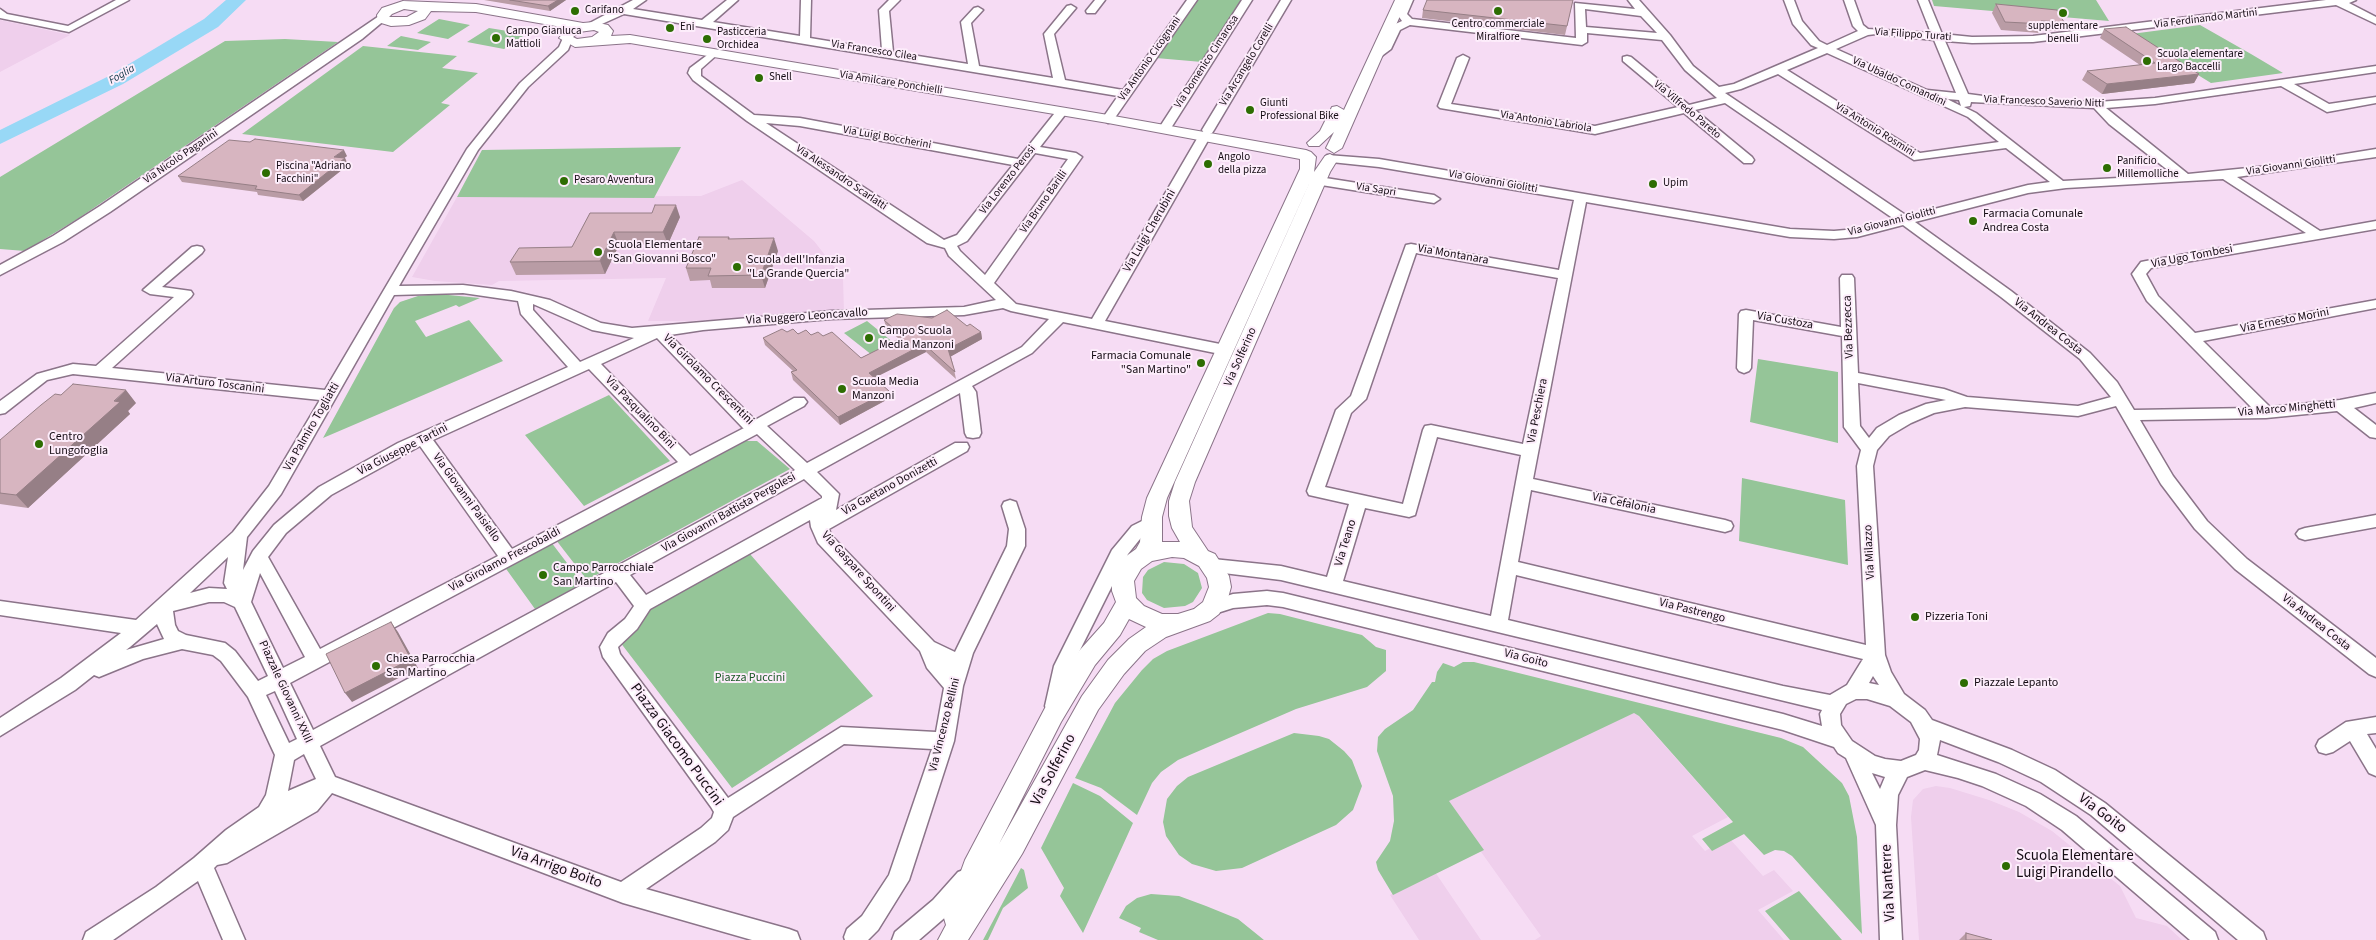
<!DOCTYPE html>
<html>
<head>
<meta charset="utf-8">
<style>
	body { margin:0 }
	canvas { display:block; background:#f6dcf4 }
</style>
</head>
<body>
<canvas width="2376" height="940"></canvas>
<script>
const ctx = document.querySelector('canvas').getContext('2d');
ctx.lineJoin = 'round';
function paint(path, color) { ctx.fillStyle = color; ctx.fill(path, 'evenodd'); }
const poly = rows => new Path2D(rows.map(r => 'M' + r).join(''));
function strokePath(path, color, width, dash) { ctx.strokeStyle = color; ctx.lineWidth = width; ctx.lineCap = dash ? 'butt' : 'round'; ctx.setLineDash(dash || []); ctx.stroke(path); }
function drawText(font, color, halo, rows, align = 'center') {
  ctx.font = font + ' "Source Sans 3",sans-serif'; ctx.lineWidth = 4; ctx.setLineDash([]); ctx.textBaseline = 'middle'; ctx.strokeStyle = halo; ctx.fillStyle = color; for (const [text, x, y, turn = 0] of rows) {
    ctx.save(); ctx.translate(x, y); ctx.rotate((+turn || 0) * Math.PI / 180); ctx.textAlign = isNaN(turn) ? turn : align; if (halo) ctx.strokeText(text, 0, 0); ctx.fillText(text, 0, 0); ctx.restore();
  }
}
paint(poly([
	[0,20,70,35,0,72],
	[742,180,814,241,843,278,844,313,690,321,648,321,666,278,499,281,492,285,435,281,412,277,457,197,701,196],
	[1634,711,1728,817,1692,836,1705,851,1729,838,1763,876,1774,870,1793,891,1758,910,1784,940,1535,940,1541,936,1444,800],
	[1936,786,1950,788,1989,800,2019,812,2052,831,2120,886,2136,918,2167,926,2182,940,1919,940,1911,817,1913,800,1923,789],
	[1435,872,1481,940,1419,940,1390,895]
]), '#efcfec');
paint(poly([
	[1197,0,1242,0,1202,62,1156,58],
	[1932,0,2096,0,2109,21,1934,6],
	[439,19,470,25,448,39,417,33],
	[2200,25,2251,54,2283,73,2211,83,2131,34],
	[489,28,526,34,504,49,467,42],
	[401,36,431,42,418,50,387,46],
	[285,39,338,42,79,218,25,251,0,249,0,177,225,41],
	[363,46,457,56,442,68,478,73,441,103,450,105,393,152,242,134],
	[681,147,654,198,457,197,482,150],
	[438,294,480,298,459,307,456,305,415,321,426,337,469,320,503,361,323,438,394,308,400,302,418,296],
	[867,321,894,343,872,355,844,333],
	[1758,359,1838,372,1838,443,1750,422],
	[609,395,670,461,584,506,525,435],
	[743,441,757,441,790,469,587,580,556,540],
	[1742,478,1845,500,1848,565,1739,541],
	[551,542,583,584,535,609,504,566],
	[750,554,873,696,732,788,620,642,651,608],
	[1164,562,1184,564,1198,573,1202,588,1193,602,1185,606,1164,608,1147,600,1142,593,1143,577,1148,570],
	[1268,613,1280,614,1362,635,1376,647,1386,650,1386,671,1367,687,1296,709,1178,760,1161,772,1152,783,1137,815,1101,788,1075,778,1115,703,1142,670,1153,659,1167,651],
	[1463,662,1474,662,1781,738,1803,747,1842,783,1849,796,1857,837,1862,934,1792,856,1784,851,1775,850,1764,855,1744,834,1712,851,1702,839,1733,822,1639,716,1634,713,1449,801,1484,850,1393,895,1378,870,1376,862,1390,841,1394,821,1393,796,1377,751,1378,737,1385,729,1413,710,1432,682,1435,682,1437,672,1443,663,1454,667],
	[1294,733,1319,736,1329,739,1344,751,1352,760,1362,786,1353,810,1336,825,1242,868,1216,871,1192,864,1179,855,1166,836,1163,822,1167,799,1177,786,1188,777],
	[1073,783,1100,796,1133,823,1083,933,1060,896,1064,888,1041,848],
	[1021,868,1024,870,1028,888,1003,908,988,940,983,940],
	[1799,891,1842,940,1790,940,1765,911],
	[1151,894,1179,896,1206,906,1238,919,1264,940,1158,940,1139,932,1141,928,1119,918,1126,906,1137,898]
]), '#95c598');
paint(poly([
	[226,0,246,0,218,27,123,84,0,144,0,130,109,76,204,19,226,0]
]), '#98d8f6');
const minor = poly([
	[116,0,129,0,69,32,0,18,0,9,7,14,68,26,116,0],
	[633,0,646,0,633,9,702,20,727,0,738,0,713,22,800,36,801,0,811,0,810,38,882,50,879,10,889,0,900,0,889,11,893,52,968,64,961,22,974,8,978,7,983,10,971,23,979,66,1053,78,1044,34,1067,6,1071,5,1076,8,1054,34,1065,80,1123,90,1187,0,1197,0,1112,122,1108,123,1102,119,1118,96,624,14,593,28,589,29,584,26,633,0],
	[1095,0,1105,0,1095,13,1087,13,1086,11,1095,0],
	[1242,0,1252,0,1171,128,1163,128,1161,125,1242,0],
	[1281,0,1291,0,1214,130,1212,133,1204,133,1202,130,1281,0],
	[1403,0,1413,0,1407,14,1412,19,1576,38,1575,3,1635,9,1628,0,1639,0,1670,35,1693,66,1719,87,1734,84,1818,48,1811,45,1793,24,1784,0,1794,0,1802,21,1819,41,1827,45,1858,31,1853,26,1844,0,1854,0,1863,25,1868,29,1931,33,1918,0,1928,0,1942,34,1972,37,2033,36,2326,0,2356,0,2349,3,2376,17,2376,24,2336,5,2033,42,1972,43,1945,41,1968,94,1998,98,2097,102,2155,98,2376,66,2376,72,2294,84,2329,104,2376,97,2376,103,2327,112,2281,86,2155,104,2106,108,2188,174,2278,165,2376,149,2376,157,2237,177,2320,231,2376,221,2376,229,2151,268,2146,274,2158,296,2195,333,2376,300,2376,308,2203,341,2270,407,2340,400,2376,393,2376,403,2354,408,2376,425,2376,438,2370,437,2337,411,2266,418,2140,420,2173,476,2207,521,2247,559,2376,658,2376,677,2369,674,2235,569,2195,529,2161,484,2116,406,2078,416,1965,407,1934,413,1911,423,1889,436,1877,450,1873,466,1885,655,1891,672,1904,694,1925,710,1932,720,2012,750,2055,770,2105,803,2263,932,2266,940,2238,940,2091,815,2041,782,1998,762,1940,740,1937,755,1996,774,2040,794,2076,816,2215,932,2218,940,2190,940,2062,830,2026,806,1982,786,1958,778,1925,770,1907,777,1898,795,1896,825,1902,940,1880,940,1876,825,1846,758,1838,753,1834,747,1783,730,1283,607,1267,605,1233,608,1211,615,1205,613,1202,608,1205,603,1233,594,1267,591,1283,593,1783,714,1822,726,1820,714,1822,710,1281,580,1207,571,1204,566,1207,561,1213,559,1281,566,1327,577,1349,504,1309,495,1307,491,1336,410,1351,396,1406,245,1411,244,1559,270,1574,200,1379,167,1331,162,1325,158,1327,155,1379,159,1790,229,1834,231,1857,229,1894,219,1725,103,1695,110,1752,157,1754,160,1752,163,1744,163,1684,113,1595,134,1440,108,1438,106,1457,58,1463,55,1469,58,1451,104,1595,126,1678,107,1623,61,1623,57,1627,56,1631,57,1689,105,1717,98,1685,70,1662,40,1587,33,1587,42,1582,45,1410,25,1400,30,1391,49,1379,58,1371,58,1371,54,1382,45,1391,26,1402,21,1397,14,1403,0],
	[1585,9,1641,16,1657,33,1586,27,1585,9],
	[1876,34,1934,40,1956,93,1927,90,1836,49,1868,35,1876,34],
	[1827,53,1968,117,1999,142,1920,153,1787,70,1827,53],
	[1778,74,1914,160,2006,148,2050,182,2028,185,1907,216,1725,93,1741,89,1778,74],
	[1947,99,1959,100,1961,106,1947,99],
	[1971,102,2094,108,2109,124,2174,175,2063,181,1976,113,1964,107,1970,106,1971,102],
	[2223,179,2306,233,2146,261,2141,262,2132,274,2147,301,2252,408,2134,410,2117,382,2090,353,2011,291,1915,222,2028,193,2066,188,2223,179],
	[1586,202,1790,237,1834,239,1857,237,1903,225,2001,297,2080,359,2111,397,2078,406,1967,397,1944,389,1858,373,1854,278,1852,275,1842,275,1840,278,1841,327,1746,310,1741,311,1739,314,1737,368,1739,371,1744,373,1749,371,1751,368,1753,320,1842,336,1844,427,1861,450,1857,466,1866,645,1518,562,1531,490,1725,532,1731,530,1733,526,1731,522,1725,520,1533,479,1586,202],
	[1416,253,1558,278,1523,444,1431,425,1425,426,1423,430,1403,504,1325,487,1351,413,1366,399,1416,253],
	[1858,383,1941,399,1946,400,1926,404,1899,415,1877,428,1869,438,1860,426,1858,383],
	[1437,437,1521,455,1491,616,1343,581,1365,508,1409,517,1415,515,1437,437],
	[1516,575,1863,659,1847,685,1830,695,1783,686,1508,620,1516,575],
	[1873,676,1879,685,1869,683,1873,676],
	[1856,699,1867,699,1890,706,1911,722,1920,739,1919,750,1916,755,1901,761,1885,759,1875,756,1852,741,1841,725,1840,714,1846,704,1856,699],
	[1872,773,1885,777,1880,789,1872,773],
	[382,14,387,17,386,19,362,39,110,212,63,242,0,275,0,265,53,236,100,206,382,14],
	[567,37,572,40,568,50,528,87,478,150,399,286,463,285,511,291,550,300,601,323,632,328,831,311,964,307,996,300,949,256,945,248,927,243,747,121,693,80,688,73,690,68,714,50,719,53,701,69,701,76,754,115,800,118,1018,159,1058,109,1066,109,1068,111,1040,147,1076,153,1082,157,994,283,1016,304,1092,319,1198,137,1200,134,1208,134,1210,137,1105,321,1225,345,1232,350,1225,355,1063,322,1032,353,972,386,976,392,981,433,979,437,973,438,967,437,965,433,960,393,817,472,839,494,836,510,955,443,967,443,969,447,967,451,829,529,831,535,934,642,955,652,1007,546,1009,529,1002,506,1004,502,1010,500,1016,502,1025,529,1025,546,973,653,963,686,954,741,909,880,878,930,868,940,845,940,844,937,847,929,862,916,889,875,932,749,844,744,733,817,728,830,715,842,646,889,789,929,797,932,800,940,752,940,623,903,332,793,317,811,227,863,217,865,214,868,245,940,223,940,198,881,113,940,83,940,86,932,156,887,194,858,226,830,259,807,266,795,275,755,248,697,221,661,213,655,182,649,143,659,99,677,94,675,75,690,0,736,0,718,61,678,121,633,0,615,0,601,136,620,233,532,269,486,320,400,73,374,47,380,5,413,0,414,0,401,37,374,73,364,96,366,174,297,150,294,143,290,192,247,197,246,202,247,204,250,202,253,162,287,191,291,193,294,191,297,112,368,325,390,467,149,520,83,559,47,563,38,567,37],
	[766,123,800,126,1013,165,957,235,944,240,766,123],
	[1035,153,1068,159,985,275,960,251,957,246,967,241,1035,153],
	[463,293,518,301,521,314,568,367,398,443,319,487,274,525,253,551,243,570,247,537,281,494,394,295,463,293],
	[533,304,592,330,634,338,580,362,533,310,533,304],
	[1003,308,1011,311,1049,319,1022,347,807,463,767,426,804,406,807,402,804,398,794,398,755,420,670,335,703,330,831,319,964,315,1003,308],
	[657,338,743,428,744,428,690,456,601,364,657,338],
	[589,369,678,462,512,549,433,440,589,369],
	[757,434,795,470,313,730,290,683,757,434],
	[420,446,498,556,320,649,268,557,286,533,331,495,420,446],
	[804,479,822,496,822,498,646,595,630,575,804,479],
	[810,520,811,527,818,543,920,651,927,668,944,688,936,732,841,727,728,798,620,654,618,647,637,629,650,609,810,520],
	[228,557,224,583,227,589,209,588,190,593,228,557],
	[260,573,305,657,283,668,251,602,260,573],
	[616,582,634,606,625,619,608,633,600,647,603,657,711,807,714,812,712,818,701,828,621,882,335,777,320,746,616,582],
	[209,602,224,602,235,607,268,676,258,681,235,651,225,643,186,635,178,631,175,625,173,611,209,602],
	[157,624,164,639,126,650,130,647,157,624],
	[275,691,297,739,289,743,266,695,275,691],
	[304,754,316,779,288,791,294,760,304,754],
	[1319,177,1434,195,1440,199,1434,203,1315,184,1313,181,1319,177],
	[2376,515,2376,527,2305,540,2299,538,2296,534,2299,530,2305,528,2376,515],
	[1152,516,1158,518,1160,522,1158,526,1144,534,1128,554,1072,666,1062,712,1055,714,1048,712,1045,706,1054,666,1112,550,1132,526,1152,516],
	[2376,717,2376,733,2367,734,2376,749,2376,776,2369,773,2350,741,2333,752,2326,754,2319,752,2316,746,2319,740,2346,722,2376,717],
	[966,869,974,872,977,879,974,886,949,914,919,940,892,940,895,932,933,900,958,872,966,869]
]);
const major = poly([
	[1395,0,1407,0,1342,148,1334,153,1326,148,1334,132,1319,146,1309,146,1307,143,1320,131,1332,107,1337,106,1344,110,1395,0],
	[403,1,476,4,583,23,594,22,608,25,613,31,611,36,630,35,1108,115,1306,150,1311,152,1316,157,1314,172,1325,156,1330,154,1338,159,1330,172,1195,482,1189,501,1192,527,1208,551,1215,554,1229,576,1231,587,1228,598,1219,614,1210,621,1166,637,1145,651,1124,674,1098,710,1022,854,968,940,938,940,946,925,944,918,965,860,1045,708,1079,651,1104,623,1116,602,1112,591,1112,581,1125,557,1136,549,1140,542,1142,517,1147,498,1300,169,1300,159,1108,123,630,43,575,47,559,38,567,28,476,12,431,11,425,19,409,25,391,26,378,22,377,15,382,8,403,1],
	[404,9,418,11,407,17,389,17,392,14,404,9],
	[594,30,599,32,592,37,577,39,573,37,579,32,594,30],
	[1313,175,1175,482,1169,501,1169,516,1172,528,1180,542,1162,542,1162,517,1167,498,1313,175],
	[1172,557,1184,558,1199,566,1207,578,1209,587,1203,602,1194,609,1178,614,1162,614,1144,606,1136,598,1134,581,1141,569,1152,561,1172,557],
	[1129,619,1146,627,1129,639,1108,660,1082,696,999,844,1061,722,1095,665,1120,635,1129,619]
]);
strokePath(minor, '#8b7489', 3);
strokePath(major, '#8b7489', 2);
paint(minor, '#fff');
paint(major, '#fff');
paint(poly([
	[484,0,566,0,550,11],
	[1573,0,1565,35,1422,18,1423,10],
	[1996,4,2064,22,2060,31,2041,30,2039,33,2001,30,1992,13],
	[2104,29,2199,74,2194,83,2102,94,2082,80,2087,71,2140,65,2100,38],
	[347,156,344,158,345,158,348,165,303,201,258,195,257,192,182,182,178,176],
	[590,213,680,217,668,244,619,245,605,274,516,275,510,262,572,247],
	[729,237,730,239,778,251,765,288,712,288,710,280,690,281,686,268],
	[884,320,967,326,981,332,982,339,951,356,956,379,926,352,874,378,890,398,840,425,793,380,791,372,793,371,765,345,763,338,787,332,823,336,861,358,899,339,886,327],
	[136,403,128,411,130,414,28,508,0,504,0,440],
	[1966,933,1992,940,1959,940]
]), '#b99ca5');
paint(poly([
	[558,0,566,0,550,11,548,6],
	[2199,74,2194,83,2102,94,2107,84],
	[344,150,347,156,338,163,334,157],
	[345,158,348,165,303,201,299,195],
	[676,205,680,217,668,244,663,232],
	[614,232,619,245,605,274,600,261],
	[774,238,778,251,765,288,761,275],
	[981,332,982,339,950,357,948,349],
	[924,344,926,352,870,380,869,373],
	[126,390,136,403,128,411,130,414,28,508,16,495],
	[889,391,890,398,840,425,838,417],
	[391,622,398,632,418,668,352,702,345,693]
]), '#967f86');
const building = poly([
	[510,0,558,0,548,6,510,0],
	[1427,0,1573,0,1567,26,1423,10,1427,0],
	[1996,4,2057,10,2064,22,2041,21,2044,24,2005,22,1996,4],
	[2126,27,2199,74,2107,84,2087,71,2155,63,2104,29,2126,27],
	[255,139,344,150,334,157,345,158,299,195,255,189,257,186,178,176,229,140,250,142,255,139],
	[655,205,676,205,663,232,614,232,600,261,510,262,519,248,572,247,590,213,652,213,655,205],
	[699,237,729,237,728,239,774,238,761,275,708,276,711,268,686,268,699,237],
	[947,310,967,326,970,324,981,332,948,349,955,372,924,344,869,373,889,391,838,417,791,372,797,370,763,338,782,329,787,332,793,329,798,334,806,330,811,335,818,332,823,336,832,332,861,358,903,337,884,320,897,314,932,318,947,310],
	[73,384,126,390,114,401,120,402,16,495,0,493,0,440,41,405,55,394,61,395,73,384],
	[391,622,411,659,345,693,326,654,391,622],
	[1966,933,1992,940,1966,940,1966,933]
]);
paint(building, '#d7b5c0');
strokePath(building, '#967f86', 1);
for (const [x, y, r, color] of [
	[575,11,5,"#2d6d02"],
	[1498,11,5,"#2d6d02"],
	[2063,13,5,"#2d6d02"],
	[670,28,5,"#2d6d02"],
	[496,38,5,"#2d6d02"],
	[707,39,5,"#2d6d02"],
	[2147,61,5,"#2d6d02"],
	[759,78,5,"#2d6d02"],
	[1250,110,5,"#2d6d02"],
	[1208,164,5,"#2d6d02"],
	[2107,168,5,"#2d6d02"],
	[266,173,5,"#2d6d02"],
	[564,181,5,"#2d6d02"],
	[1653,184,5,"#2d6d02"],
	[1973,221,5,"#2d6d02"],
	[598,252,5,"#2d6d02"],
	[737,267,5,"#2d6d02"],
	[869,338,5,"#2d6d02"],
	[1201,363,5,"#2d6d02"],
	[842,389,5,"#2d6d02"],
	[39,444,5,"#2d6d02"],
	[543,575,5,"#2d6d02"],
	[1915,617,5,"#2d6d02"],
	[376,666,5,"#2d6d02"],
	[1964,683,5,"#2d6d02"],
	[2006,866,5,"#2d6d02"]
]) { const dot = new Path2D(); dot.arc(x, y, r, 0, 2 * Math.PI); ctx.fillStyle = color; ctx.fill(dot); strokePath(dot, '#fdedfb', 2); }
drawText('11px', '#150c14', '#fdedfb', [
	["Carifano",585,11],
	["Centro commerciale",1498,25,"center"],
	["Miralfiore",1498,38,"center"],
	["supplementare",2063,27,"center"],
	["benelli",2063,40,"center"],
	["Eni",680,28],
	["Campo Gianluca",506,32],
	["Mattioli",506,45],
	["Pasticceria",717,33],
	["Orchidea",717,46],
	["Scuola elementare",2157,55],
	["Largo Baccelli",2157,68],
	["Shell",769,78],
	["Giunti",1260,104],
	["Professional Bike",1260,117],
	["Angolo",1218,158],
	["della pizza",1218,171],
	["Panificio",2117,162],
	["Millemolliche",2117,175],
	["Piscina \"Adriano",276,167],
	["Facchini\"",276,180],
	["Pesaro Avventura",574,181],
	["Upim",1663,184]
], 'left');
drawText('11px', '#150c14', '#fdedfb', [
	["Via Ferdinando Martini",2206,19,-7],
	["Via Filippo Turati",1913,35,4],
	["Via Francesco Cilea",874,51,9],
	["Via Antonio Cicognani",1150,59,-55],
	["Via Domenico Cimarosa",1207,62,-57],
	["Via Arcangelo Corelli",1247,65,-59],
	["Via Ubaldo Comandini",1899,82,25],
	["Via Amilcare Ponchielli",891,83,9],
	["Via Francesco Saverio Nitti",2044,102,2],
	["Via Vilfredo Pareto",1687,110,40],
	["Via Antonio Labriola",1546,122,9],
	["Via Antonio Rosmini",1875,130,32],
	["Via Luigi Boccherini",887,138,10],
	["Via Nicolò Paganini",181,157,-34],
	["Via Giovanni Giolitti",2291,166,-8],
	["Via Alessandro Scarlatti",841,178,34],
	["Via Lorenzo Perosi",1008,180,-52],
	["Via Giovanni Giolitti",1493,182,10],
	["Via Sapri",1376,190,9],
	["Via Bruno Barilli",1044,202,-55],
	["Via Giovanni Giolitti",1892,222,-14]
]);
drawText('italic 11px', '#113747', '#fdedfb', [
	["Foglia",122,75,-30]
]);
drawText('12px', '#150c14', '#fdedfb', [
	["Farmacia Comunale",1983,214],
	["Andrea Costa",1983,228],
	["Scuola Elementare",608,245],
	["\"San Giovanni Bosco\"",608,259],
	["Scuola dell'Infanzia",747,260],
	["\"La Grande Quercia\"",747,274],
	["Campo Scuola",879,331],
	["Media Manzoni",879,345],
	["Farmacia Comunale",1191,356,"right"],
	["\"San Martino\"",1191,370,"right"],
	["Scuola Media",852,382],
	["Manzoni",852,396],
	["Centro",49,437],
	["Lungofoglia",49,451],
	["Campo Parrocchiale",553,568],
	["San Martino",553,582],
	["Pizzeria Toni",1925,617],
	["Chiesa Parrocchia",386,659],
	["San Martino",386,673],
	["Piazzale Lepanto",1974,683]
], 'left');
drawText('12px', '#150c14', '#fdedfb', [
	["Via Luigi Cherubini",1150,231,-60],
	["Via Montanara",1453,255,10],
	["Via Ugo Tombesi",2192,257,-11],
	["Via Ruggero Leoncavallo",807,317,-4],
	["Via Custoza",1785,321,10],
	["Via Ernesto Morini",2285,321,-11],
	["Via Bezzecca",1849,327,-92],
	["Via Andrea Costa",2048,327,38],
	["Via Solferino",1241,357,-66],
	["Via Girolamo Crescentini",708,380,45],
	["Via Arturo Toscanini",215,384,7],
	["Via Marco Minghetti",2287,409,-5],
	["Via Peschiera",1538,411,-79],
	["Via Pasqualino Bini",640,413,46],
	["Via Palmiro Togliatti",312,427,-60],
	["Via Giuseppe Tartini",403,450,-27],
	["Via Gaetano Donizetti",890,487,-29],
	["Via Giovanni Paisiello",466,498,54],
	["Via Cefalonia",1624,504,12],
	["Via Giovanni Battista Pergolesi",729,513,-29],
	["Via Teano",1346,543,-73],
	["Via Milazzo",1870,552,-93],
	["Via Girolamo Frescobaldi",505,560,-28],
	["Via Gaspare Spontini",858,572,48],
	["Via Pastrengo",1692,611,14],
	["Via Andrea Costa",2316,623,38],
	["Via Goito",1526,659,14],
	["Piazzale Giovanni XXIII",285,692,65],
	["Via Vincenzo Bellini",945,725,-76]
]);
drawText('12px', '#1b5826', '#fdedfb', [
	["Piazza Puccini",750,678]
]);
drawText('15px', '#150c14', '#fdedfb', [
	["Piazza Giacomo Puccini",676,745,54],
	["Via Solferino",1054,770,-62],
	["Via Goito",2102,814,37],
	["Via Arrigo Boito",556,868,20],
	["Via Nanterre",1889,883,-93]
]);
drawText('15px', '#150c14', '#fdedfb', [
	["Scuola Elementare",2016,857],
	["Luigi Pirandello",2016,874]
], 'left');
</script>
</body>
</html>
